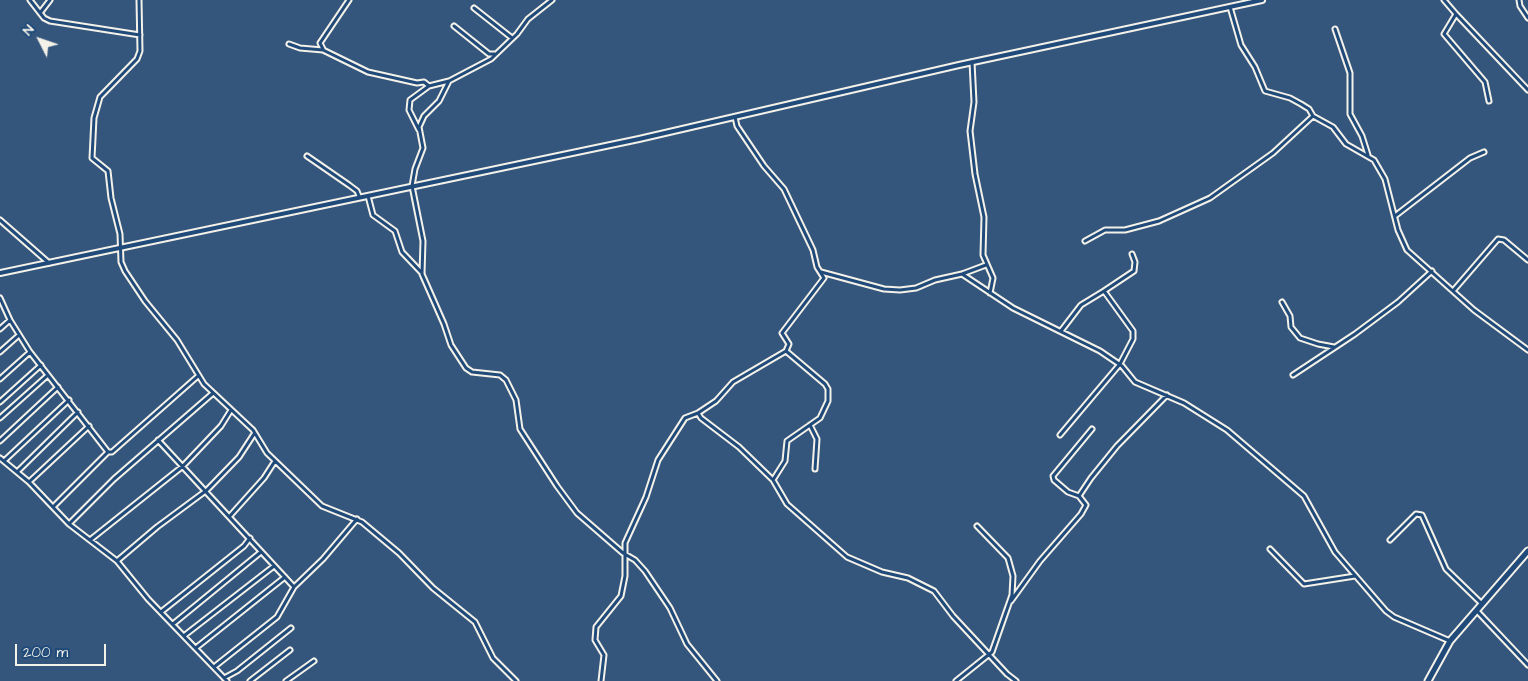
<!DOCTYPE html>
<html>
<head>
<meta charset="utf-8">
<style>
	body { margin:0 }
	#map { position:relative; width:1528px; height:681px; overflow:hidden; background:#34567d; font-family:"Architects Daughter",sans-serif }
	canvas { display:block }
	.north { position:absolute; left:15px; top:15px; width:50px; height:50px; -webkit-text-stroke:4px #1f4a7a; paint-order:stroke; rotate:311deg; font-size:14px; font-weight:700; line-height:20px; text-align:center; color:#f4f1e8 }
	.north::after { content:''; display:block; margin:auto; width:18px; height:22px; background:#f4f1e8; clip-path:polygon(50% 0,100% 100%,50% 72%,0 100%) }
	.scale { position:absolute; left:15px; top:644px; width:91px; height:22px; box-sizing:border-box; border:2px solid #f4f1e8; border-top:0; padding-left:6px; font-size:15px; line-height:18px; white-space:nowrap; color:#f4f1e8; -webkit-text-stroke:4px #1f4a7a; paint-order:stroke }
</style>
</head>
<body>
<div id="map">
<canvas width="1528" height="681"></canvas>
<div class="north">N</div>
<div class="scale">200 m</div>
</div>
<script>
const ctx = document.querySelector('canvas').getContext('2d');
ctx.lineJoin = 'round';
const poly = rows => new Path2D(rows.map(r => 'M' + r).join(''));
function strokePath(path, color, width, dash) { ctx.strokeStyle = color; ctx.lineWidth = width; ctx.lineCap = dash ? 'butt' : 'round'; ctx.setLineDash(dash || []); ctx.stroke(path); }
const minor = poly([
	[30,0,44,18,50,21,140,35],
	[139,0,140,51,137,59,100,97,94,118,92,158,108,171,111,198,120,234,121,262,125,271,145,301,177,340,204,384,253,430,267,453,322,506,362,522,399,553,433,588,475,622,493,658,516,681],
	[552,0,528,19,517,34,491,59,449,81,439,101,424,116,419,127,423,148,415,169,412,186,423,241,422,274,444,324,451,345,466,368,472,372,500,375,506,380,516,400,520,429,557,486,577,513,623,553,635,560,645,571,670,608,687,644,717,681],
	[1444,0,1456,14,1444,34,1485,82,1489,101],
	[1519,0,1520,6,1528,18],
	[1230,7,1241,45,1255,67,1265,91,1290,98,1301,104,1309,109,1313,116,1333,127,1346,144,1374,160,1385,179,1398,230,1407,250,1474,310,1528,350],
	[474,8,512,38],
	[40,13,50,0],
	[1456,14,1528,90],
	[454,26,489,54,495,54],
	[1335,29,1350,73,1350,114,1362,136,1368,155],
	[289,44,300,48,323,50,368,72,417,83,424,82,429,86],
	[323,49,320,43,349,0],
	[972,62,974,102,970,131,975,174,984,217,983,255,993,278,990,293],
	[419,130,409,110,410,100,429,86,449,81],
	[307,156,349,185,357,191,359,196],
	[368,196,373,215,395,231,402,252,422,273],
	[1395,216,1470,158,1484,152],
	[0,220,49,263],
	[1085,241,1105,230,1125,230,1159,221,1210,198,1273,153,1313,116],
	[821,272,884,289,900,290,916,288,935,280,962,274,986,265],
	[962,274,1013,308,1100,351,1122,366,1135,382,1184,403,1227,430,1304,496,1335,552,1386,611,1394,617,1450,641],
	[1453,291,1498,239,1504,240,1528,260],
	[0,298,10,320,30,352,108,452,53,507],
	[1282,302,1290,316,1291,327,1300,338,1318,344,1334,347],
	[0,329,10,320],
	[1061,331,1081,305,1104,291],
	[0,352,19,335],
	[1293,375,1355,334,1398,302,1432,271],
	[0,379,30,352],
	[0,402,41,365],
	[698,413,701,418,739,447,773,480,787,504,847,557,882,572,908,578,934,591,953,616,1007,674,1016,681],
	[0,418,48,375],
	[810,425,817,439,815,469],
	[1060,435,1120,364,1133,339,1133,331,1104,291,1134,271,1135,262,1132,254],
	[158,440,294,587],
	[0,441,58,387],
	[108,452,112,452,198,376],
	[0,458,29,482,69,524,117,561,148,599,227,681],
	[4,461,69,400],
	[18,471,78,412],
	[773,480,785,461,787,441,820,418,828,401,828,389,825,384,786,351],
	[29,482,89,426],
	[1079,496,1068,492,1054,480,1053,476,1092,429],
	[229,517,264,478,275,461],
	[69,524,114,479,212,394],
	[90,540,183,466,221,426,231,410],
	[1390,540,1416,514,1422,515,1446,569,1482,604],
	[1270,549,1304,584,1355,576],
	[117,561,157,527,207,490,239,457,254,434],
	[1011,601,1040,561,1081,514,1086,505,1079,496,1091,478,1117,446,1167,395],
	[1477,611,1528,665],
	[161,612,244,546,250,538],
	[173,624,261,552],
	[185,635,274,566],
	[197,647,285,577],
	[214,667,277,617,294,587,323,559,357,519],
	[224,678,237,671,291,628],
	[250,681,290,650],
	[286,681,314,661],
	[601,681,604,655,595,640,596,627,621,596,625,576,625,543,646,497,658,460,685,418,698,413,716,401,733,382,786,351,789,344,782,333,824,278,817,267,813,250,784,189,764,166,737,126,735,117],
	[956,681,992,652,1012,595,1013,576,1008,558,977,526]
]);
const tertiary = poly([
	[0,273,639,139,959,65,1262,0]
]);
const primary = poly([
	[1428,681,1450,641,1528,551]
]);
strokePath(minor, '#f4f1e8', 7);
strokePath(tertiary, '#f4f1e8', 8);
strokePath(primary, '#f4f1e8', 9);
strokePath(minor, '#1f4a7a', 3);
strokePath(tertiary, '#1f4a7a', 4);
strokePath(primary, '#1f4a7a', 5);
</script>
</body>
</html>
